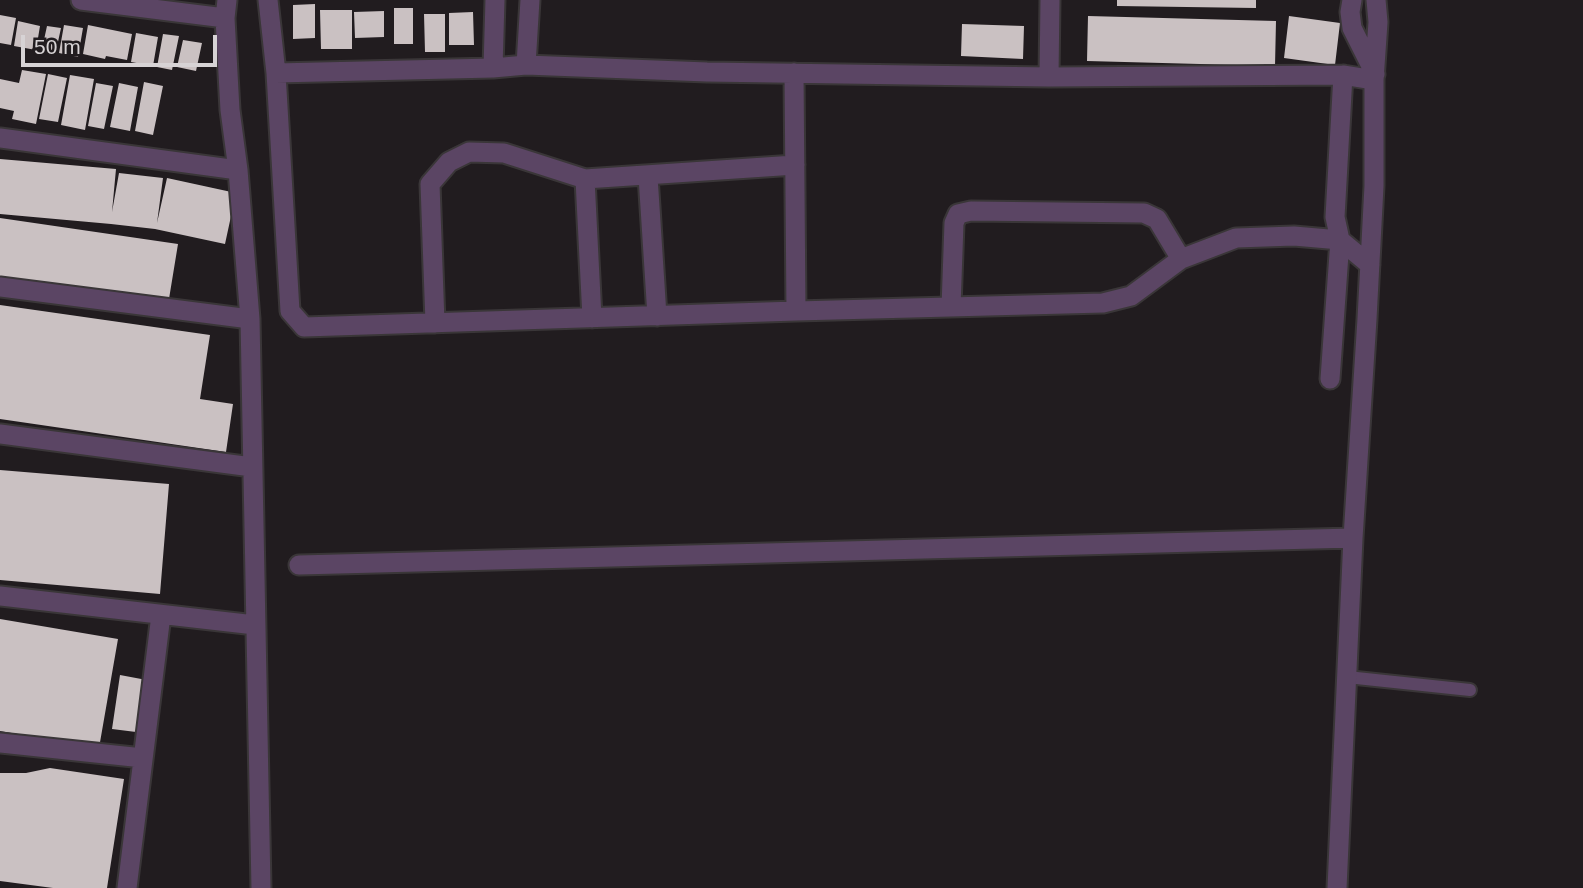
<!DOCTYPE html>
<html>
<head>
<meta charset="utf-8">
<style>
	body { margin:0 }
	#map { position:relative; width:1583px; height:888px; overflow:hidden; background:#211c1f; font-family:Helvetica,sans-serif }
	canvas { display:block }
	.scale { position:absolute; left:21px; top:35px; width:196px; height:32px; box-sizing:border-box; border:4px solid #d7d3d5; border-top:0; padding-left:9px; font-size:21px; line-height:24px; white-space:nowrap; color:#d7d3d5; -webkit-text-stroke:5px #211c1f; paint-order:stroke }
</style>
</head>
<body>
<div id="map">
<canvas width="1583" height="888"></canvas>
<div class="scale">50 m</div>
</div>
<script>
const ctx = document.querySelector('canvas').getContext('2d');
ctx.lineJoin = 'round';
function paint(path, color) { ctx.fillStyle = color; ctx.fill(path, 'evenodd'); }
const poly = rows => new Path2D(rows.map(r => 'M' + r).join(''));
function strokePath(path, color, width, dash) { ctx.strokeStyle = color; ctx.lineWidth = width; ctx.lineCap = dash ? 'butt' : 'round'; ctx.setLineDash(dash || []); ctx.stroke(path); }
paint(poly([
	[1117,0,1256,0,1256,8,1117,6],
	[315,4,315,38,293,39,293,5],
	[394,8,413,8,413,44,394,44],
	[320,10,352,10,352,49,321,49],
	[384,11,384,37,355,38,354,12],
	[473,12,474,45,449,45,449,13],
	[424,14,445,14,445,52,425,52],
	[0,15,16,18,11,45,0,43],
	[1088,16,1276,21,1275,66,1087,61],
	[1289,16,1340,23,1335,65,1284,58],
	[18,21,40,26,36,50,14,46],
	[962,24,1024,26,1023,59,961,56],
	[64,25,83,28,78,57,59,53],
	[88,25,132,34,127,60,106,56,105,59,83,54],
	[47,26,61,28,56,51,42,49],
	[136,33,158,37,153,66,131,62],
	[163,34,179,36,172,70,157,67],
	[183,40,202,43,196,71,177,67],
	[22,70,46,74,36,124,12,119,14,111,0,108,0,79,19,83],
	[48,74,67,78,58,122,39,119],
	[70,75,94,79,85,130,61,125],
	[144,82,163,86,153,135,135,131],
	[96,83,113,86,104,129,88,126],
	[119,83,138,87,130,131,110,127],
	[0,159,116,169,112,212,119,173,163,178,157,223,167,178,236,193,225,244,155,229,111,224,0,214],
	[0,218,178,244,168,305,0,280],
	[0,305,210,335,200,399,233,404,226,452,0,419],
	[0,470,169,484,160,594,0,580],
	[0,619,118,639,99,748,0,731],
	[120,675,152,681,144,733,112,729],
	[50,768,124,779,107,888,53,888,0,881,0,773,26,773]
]), '#cac1c2');
const service = poly([
	[1347,677,1470,690]
]);
const minor = poly([
	[81,0,225,18],
	[227,0,225,18,230,110,238,170,250,319,261,888],
	[268,0,276,73,493,68,526,65,707,72,1049,77,1343,75,1374,80],
	[1352,0,1350,12,1352,28,1375,74],
	[526,65,530,0],
	[493,68,495,0],
	[276,73,290,311,304,327,796,311,1103,303,1131,296,1181,259,1236,238,1294,236,1340,240,1330,379],
	[794,73,796,311],
	[1343,75,1335,217,1340,240,1370,265],
	[1049,77,1050,0],
	[0,138,238,170],
	[648,176,657,316],
	[585,179,592,318],
	[0,287,250,319],
	[951,307,954,223,958,214,971,211,1144,213,1157,219,1181,259],
	[435,323,430,184,449,162,469,152,504,153,585,179,795,165],
	[0,434,252,467],
	[299,565,1353,538],
	[0,596,255,625],
	[0,743,143,758],
	[127,888,161,615],
	[1337,888,1353,538,1367,319,1374,186,1374,80,1378,22,1376,0]
]);
strokePath(service, '#3a3638', 16);
strokePath(minor, '#3a3638', 23);
strokePath(service, '#5b4564', 12);
strokePath(minor, '#5b4564', 19);
</script>
</body>
</html>
